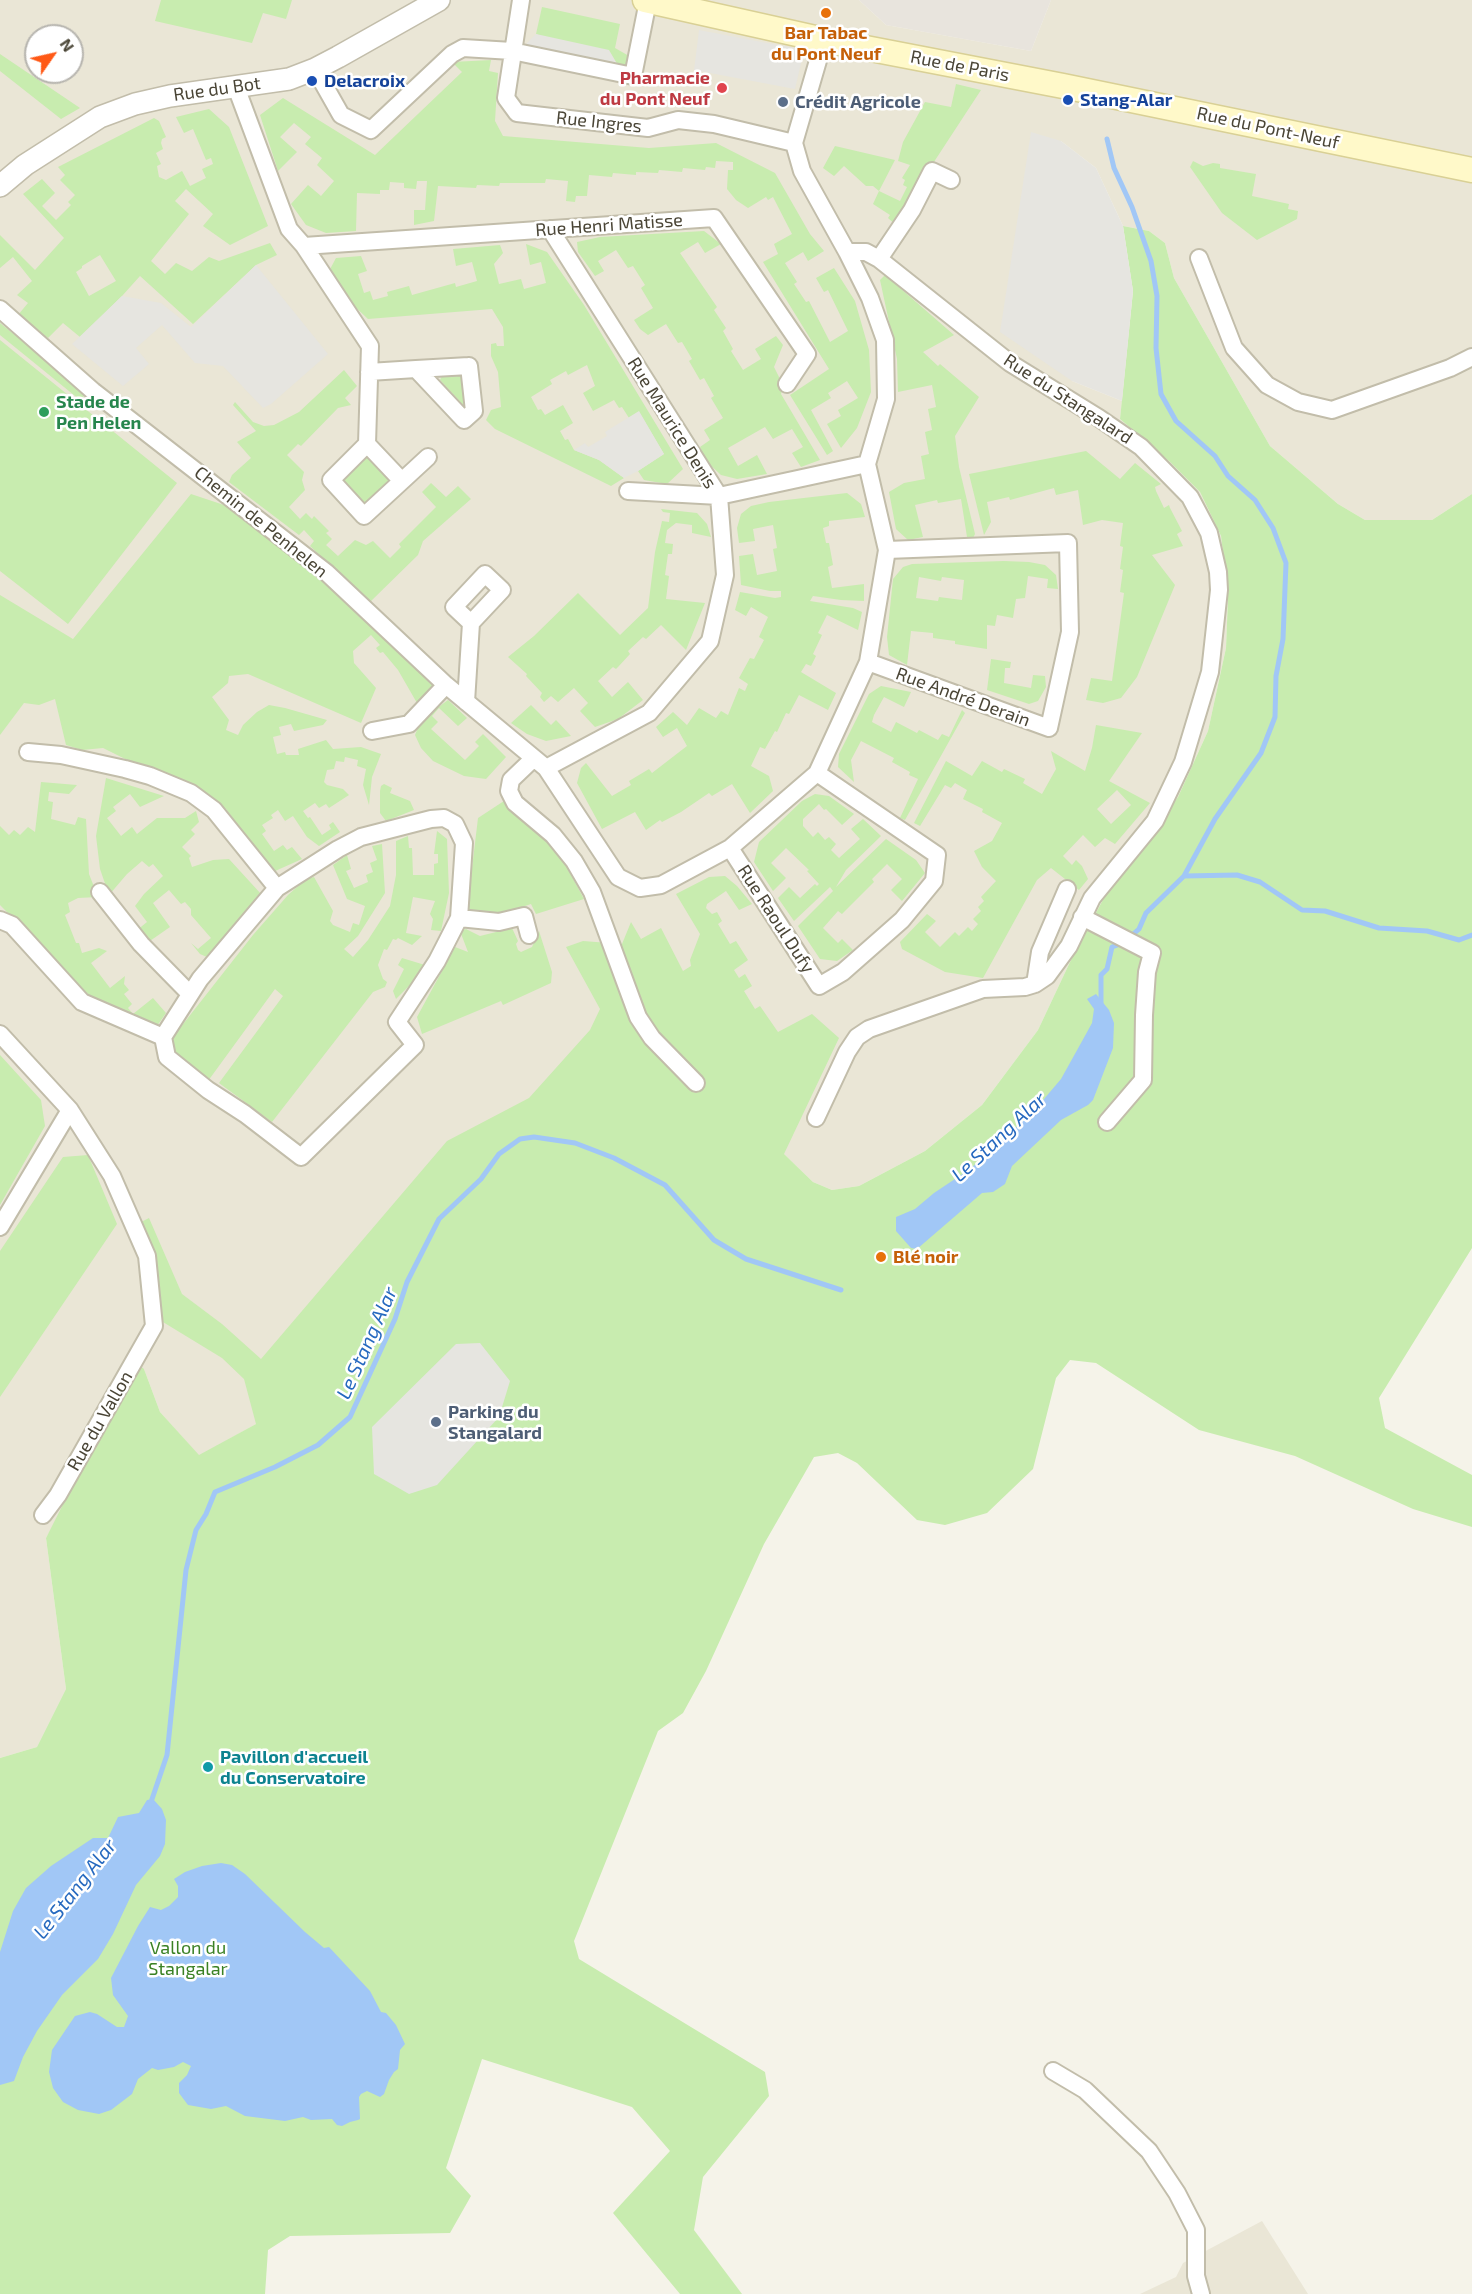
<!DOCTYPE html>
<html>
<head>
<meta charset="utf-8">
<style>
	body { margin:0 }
	#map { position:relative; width:1472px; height:2294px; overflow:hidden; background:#f5f3e9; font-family:"Exo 2",sans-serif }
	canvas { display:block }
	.north { position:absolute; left:24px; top:24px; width:60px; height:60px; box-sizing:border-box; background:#fff; border:2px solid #b7b5af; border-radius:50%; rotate:56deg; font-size:16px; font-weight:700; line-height:24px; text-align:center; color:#4a4536 }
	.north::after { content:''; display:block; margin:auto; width:21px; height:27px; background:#ff5916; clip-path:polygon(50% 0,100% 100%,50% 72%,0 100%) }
</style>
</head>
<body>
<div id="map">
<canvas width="1472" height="2294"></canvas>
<div class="north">N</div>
</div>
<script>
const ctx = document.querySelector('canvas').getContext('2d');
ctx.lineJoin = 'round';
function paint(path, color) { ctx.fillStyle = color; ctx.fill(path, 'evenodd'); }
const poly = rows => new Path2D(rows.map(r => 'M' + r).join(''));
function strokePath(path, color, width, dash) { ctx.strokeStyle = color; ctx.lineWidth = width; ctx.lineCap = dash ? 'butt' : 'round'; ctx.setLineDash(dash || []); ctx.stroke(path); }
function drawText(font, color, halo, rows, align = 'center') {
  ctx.font = font + ' "Exo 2",sans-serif'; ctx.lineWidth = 5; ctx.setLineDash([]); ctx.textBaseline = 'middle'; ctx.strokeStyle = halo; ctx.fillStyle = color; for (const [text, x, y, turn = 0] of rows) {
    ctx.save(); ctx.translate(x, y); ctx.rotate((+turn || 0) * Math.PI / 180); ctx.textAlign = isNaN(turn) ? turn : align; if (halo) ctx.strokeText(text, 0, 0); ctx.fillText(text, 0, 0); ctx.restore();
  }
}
paint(poly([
	[0,0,859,0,886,25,1031,51,1051,0,1472,0,1472,494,1432,520,1365,520,1338,504,1270,446,1174,278,1165,243,1149,231,1123,226,1096,168,1061,141,1072,381,1122,401,1120,419,1170,462,1200,492,1221,536,1228,597,1226,648,1208,731,1178,797,1107,892,1070,962,1038,1030,982,1105,925,1151,859,1186,832,1190,813,1182,767,1138,199,1456,160,1412,144,1369,46,1538,66,1689,37,1747,0,1758],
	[36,36,72,36,72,72,36,72],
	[1262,2221,1308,2294,1140,2294,1176,2277,1183,2263]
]), '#eae6d6');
paint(poly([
	[859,0,1051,0,1031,51,886,25]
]), '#e8e4dd');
paint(poly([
	[161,0,292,0,286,19,263,13,252,43,155,21],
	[542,7,620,24,615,48,629,56,625,66,619,67,536,34],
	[0,54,80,108,61,119,0,71],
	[491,60,489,71,498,73,495,121,503,136,649,148,716,143,775,173,810,234,824,251,808,261,803,252,785,263,797,282,794,284,806,302,809,301,830,342,848,331,828,290,824,292,816,278,834,268,855,301,869,350,871,392,857,428,841,448,827,424,841,416,838,410,858,398,847,381,828,393,831,398,811,410,833,451,827,455,790,395,829,369,763,262,778,254,774,244,792,234,773,197,768,200,766,197,748,208,736,200,727,189,728,170,733,170,733,162,716,161,715,168,706,167,705,170,683,168,682,172,659,170,658,173,636,172,636,175,613,173,612,177,589,175,587,196,576,196,575,202,566,201,568,181,546,179,545,183,500,183,499,186,477,185,476,188,438,186,434,221,414,225,414,210,425,210,427,181,417,181,416,189,404,188,404,183,390,182,389,190,380,190,380,194,357,193,356,231,326,233,306,225,291,204,308,185,321,196,334,181,317,165,322,158,305,144,311,137,294,123,280,137,297,152,278,171,260,115,283,98,375,155,462,72,452,62],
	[956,84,981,90,928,171,898,227,888,218,890,215,873,204,879,191,873,186,866,186,844,166,834,176,823,168,835,146,895,160,879,191,900,201,907,187,903,185,905,180,902,178,910,165,898,161,903,142,925,102,951,107],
	[209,109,229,127,268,226,230,245,203,226,213,214,186,189,175,201,189,214,151,261,165,274,176,263,192,271,209,257,219,261,270,243,277,255,256,265,193,324,140,276,122,296,80,337,63,323,48,338,18,315,28,303,17,295,32,281,13,257,0,268,0,235,35,270,64,238,23,194,42,179,55,193,42,206,56,220,71,205,68,202,75,195,60,180,65,175,58,167,154,118,159,121,166,137,162,139,161,143,163,149,156,153,161,164,157,166,159,177,166,180,182,171,190,186,206,178,202,169,213,164,211,158,206,160,193,129,184,133,176,117],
	[100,255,116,281,89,296,76,272,82,268,82,266],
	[1193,161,1203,166,1213,163,1220,164,1220,168,1256,174,1252,196,1289,204,1288,209,1298,211,1297,219,1257,240,1222,213,1190,167],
	[1123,226,1149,231,1165,243,1174,278,1270,446,1338,504,1365,520,1432,520,1472,494,1472,1248,1379,1398,1385,1428,1472,1475,1472,1527,1413,1509,1295,1456,1199,1430,1096,1363,1070,1360,1056,1378,1033,1469,987,1513,945,1525,917,1520,857,1463,838,1453,814,1457,764,1544,706,1671,683,1713,658,1731,574,1941,579,1959,765,2072,769,2096,703,2177,694,2230,742,2294,680,2294,613,2213,670,2151,632,2107,482,2059,446,2168,471,2196,450,2233,290,2236,268,2250,265,2294,0,2294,0,1758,37,1747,66,1689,46,1538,98,1435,138,1364,144,1369,160,1412,199,1455,256,1424,244,1379,222,1358,158,1319,137,1224,149,1218,182,1294,222,1324,261,1359,447,1141,529,1098,590,1030,600,1009,566,947,583,941,622,944,631,922,641,939,661,928,683,971,691,966,690,960,700,934,676,894,709,877,725,876,737,886,752,904,739,910,726,891,707,904,706,908,712,914,717,912,722,921,718,924,730,944,736,941,748,960,734,970,739,978,745,974,752,986,744,991,755,1009,760,1006,778,1032,812,1014,839,1038,784,1154,813,1182,832,1190,859,1186,925,1151,982,1105,1038,1030,1070,962,1107,892,1178,797,1208,731,1226,648,1228,597,1221,536,1200,492,1170,462,1120,419,1133,291],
	[704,231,721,244,705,253,698,242,680,253,717,307,714,310,726,328,723,331,733,349,731,351,743,370,761,359,755,349,776,336,783,345,774,367,783,385,781,394,820,460,801,467,792,453,803,447,792,429,773,439,765,427,728,448,738,466,757,455,767,474,737,479,721,475,706,461,700,447,710,440,704,430,723,418,711,398,714,396,704,378,700,380,689,361,692,359,682,342,678,343,666,324,648,335,640,329,634,320,653,308,641,288,645,285,633,266,628,268,616,250,598,261,604,271,595,276,578,252,577,242,600,237],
	[526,244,547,252,584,305,683,469,667,484,644,480,638,471,664,454,639,412,629,418,622,407,619,408,614,400,593,411,583,393,595,386,587,365,568,375,566,371,550,380,552,384,531,397,538,410,541,409,545,415,563,405,573,423,560,431,565,440,568,439,574,450,599,460,624,478,611,486,495,429,486,420,491,410,501,407,498,372,491,356,491,344,496,343,497,346,504,346,503,327,492,309,368,319,350,302,328,273,336,258,361,256,367,271,358,274,364,293,370,291,373,300,388,296,387,292,409,286,412,295,455,283,456,287,477,281,472,262,456,266,453,249,500,245,503,253,494,264,499,284,521,279,524,289,546,283,541,262,530,265],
	[885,275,954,335,923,352,938,366,940,364,979,397,955,436,959,467,975,534,973,538,967,537,961,499,938,503,937,500,915,505,923,537,908,540,896,529,889,492,904,483,925,479,921,456,929,454,925,432,932,430,928,409,936,407,932,385,898,392,897,359,880,280],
	[0,323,87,393,80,400,0,335],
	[0,340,177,483,68,624,0,571],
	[344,370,357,386,345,398,351,405,338,408,301,446,298,444,287,455,304,472,302,480,305,490,289,507,300,519,306,513,312,519,314,516,329,531,326,533,332,539,326,545,338,556,355,540,366,545,373,541,390,558,401,547,399,544,436,507,422,492,431,483,446,497,458,486,471,499,423,541,418,555,370,602,310,546,314,541,304,530,299,535,229,482,232,475,251,458,237,442,256,431,233,405,235,402,253,422,264,426,274,425,299,412],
	[442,376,466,376,466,408,440,380],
	[1086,451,1120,479,1135,463,1161,484,1155,487,1156,491,1164,508,1169,505,1170,508,1182,531,1177,534,1183,546,1152,555,1175,585,1137,677,1121,698,1103,703,1086,700,1091,678,1112,681,1124,593,1120,592,1123,570,1120,569,1123,547,1120,546,1123,523,1102,520,1083,525,1078,490,1056,495,1054,488,1010,500,1009,497,987,502,991,522,984,535,969,474],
	[366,456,393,482,365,508,340,482],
	[847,493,861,504,865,517,829,521,829,526,823,528,826,543,829,543,833,565,828,567,832,588,864,584,864,601,841,600,813,596,810,601,853,608,862,612,858,630,827,615,818,633,822,635,813,654,816,656,811,666,806,664,801,672,836,693,828,710,799,695,789,714,786,713,777,732,775,731,765,749,760,747,751,766,769,776,773,791,750,813,732,784,712,796,709,793,681,812,662,822,660,820,646,830,635,812,602,829,577,783,581,768,586,763,612,796,631,785,629,781,649,769,652,773,687,746,677,728,663,737,656,727,673,712,687,725,699,708,716,718,721,711,728,715,739,688,745,691,748,684,739,678,750,658,754,659,764,640,759,637,768,617,751,607,746,616,735,610,740,592,775,598,781,597,781,591,770,591,741,585,739,556,753,554,757,575,777,571,773,549,777,548,773,525,753,529,755,541,739,543,737,528,741,514,751,506,769,502],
	[191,494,233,508,327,581,433,683,431,689,417,703,398,670,383,652,380,653,376,648,380,645,371,635,353,651,354,663,376,688,361,723,248,674,229,676,228,683,212,697,229,720,226,730,238,735,243,725,257,712,269,705,285,708,327,720,323,725,294,731,291,724,279,727,281,735,273,737,277,754,285,752,286,755,299,755,298,749,326,740,333,749,361,747,381,754,372,777,369,805,363,785,366,769,357,766,358,760,345,757,344,762,336,761,334,769,327,770,324,782,327,785,343,789,349,795,329,808,326,804,319,808,315,803,303,811,308,818,310,817,322,835,331,829,329,825,333,822,340,832,319,846,307,837,293,816,285,821,278,810,271,815,273,818,262,825,266,831,262,834,274,851,283,845,287,850,292,847,302,859,273,872,226,809,103,748,82,750,66,745,55,699,39,705,24,703,0,735,0,595,73,639],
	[661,509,697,513,707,524,711,537,692,533,692,525,676,523,667,530,665,543,673,544,672,554,668,554,665,575,669,576,666,599,705,603,686,650,661,625,646,639,643,637,628,651,630,654,618,667,616,669,613,667,598,681,612,697,628,682,643,700,618,719,595,727,580,711,588,703,574,688,558,702,551,696,544,702,540,697,542,693,526,676,527,674,508,657,534,636,578,593,620,635,648,608,655,552,662,521,669,522,670,513,663,512],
	[1004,561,1029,562,1045,565,1056,575,1058,589,1047,588,1048,579,1028,576,1025,598,1016,599,1013,618,997,615,995,626,987,625,987,649,955,644,955,641,933,638,933,633,911,631,907,665,889,655,887,637,893,579,903,567,912,564],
	[919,577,941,581,942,577,964,580,962,600,939,597,938,601,916,598],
	[991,659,1011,662,1010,668,1005,668,1004,683,1031,688,1033,675,1045,676,1046,687,1038,701,1029,704,987,690],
	[881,686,911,692,904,707,884,697,874,715,872,722,891,732,896,722,917,733,919,730,938,740,942,734,949,737,962,710,965,713,905,820,900,818,918,779,909,775,910,772,892,762,894,758,861,741,851,760,854,782,838,767,839,754,869,694],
	[448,700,467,718,458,726,439,708,432,716,438,722,431,729,465,760,479,746,475,742,483,734,506,757,486,779,464,776,433,761,421,748,415,735,421,720],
	[531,705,551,725,556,720,571,736,546,741,527,734,511,723],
	[1096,725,1142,733,1109,781,1150,803,1115,844,1105,838,1095,847,1083,835,1063,856,1072,865,1076,860,1082,866,1088,879,1079,890,1051,868,1037,880,983,978,945,972,902,949,900,942,927,914,936,921,925,932,940,947,955,932,959,936,968,927,972,931,978,924,973,919,981,911,978,907,984,901,981,897,996,881,982,867,974,851,992,841,1002,823,982,812,983,809,963,799,967,790,955,783,951,788,945,785,920,826,914,823,946,761,972,776,982,761,1002,772,1004,769,1025,779,1023,783,1042,794,1056,769,1051,751,1085,771,1092,748],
	[1117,790,1131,805,1111,824,1097,809],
	[106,778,164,796,140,807,130,794,113,807,116,811,107,818,121,836,132,827,137,834,157,818,185,818,196,811,199,822,191,830,195,834,182,847,191,856,189,858,192,867,213,860,229,859,261,894,209,958,200,954,191,943,198,949,211,938,191,915,191,909,185,902,181,904,169,890,153,903,170,927,147,943,136,931,147,922,135,906,144,894,163,876,153,864,149,867,142,861,127,874,109,895,100,869,96,836],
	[41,782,77,785,69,794,49,792,48,801,53,802,51,819,75,825,78,817,86,819,89,874,98,897,78,898,68,903,70,912,65,915,76,943,79,943,82,953,99,948,107,951,91,963,110,988,125,976,124,984,129,990,124,994,132,1004,128,1008,133,1014,153,998,166,1013,157,1026,100,1006,0,905,0,826,9,835,14,830,20,835,28,827,35,832],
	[384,784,392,788,390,793,410,801,414,810,386,821,380,813,380,791,381,786],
	[815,794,829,796,854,814,842,825,826,809,824,810,819,804,803,819,803,826,813,837,818,832,825,840,829,837,836,844,831,850,839,858,860,839,851,829,863,819,881,836,846,870,836,887,886,839,916,860,925,873,902,901,891,890,902,879,887,864,872,879,874,882,842,914,838,911,823,928,838,943,842,939,853,950,837,961,820,959,798,926,833,891,830,887,794,921,778,898,789,887,800,898,815,884,817,886,819,884,807,871,809,870,786,848,771,863,786,878,773,891,754,862,759,842,802,801],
	[507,799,556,847,584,899,536,914,531,904,489,918,470,915,467,910,478,818],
	[437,831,447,839,449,893,441,931,431,930,433,919,430,914,435,901,413,897,406,933,422,936,412,945,398,938,396,940,393,939,387,950,384,949,378,965,383,979,387,982,385,987,373,992,272,1122,219,1083,283,996,275,989,208,1081,171,1050,169,1042,253,935,288,895,306,879,314,877,333,911,330,921,333,925,350,932,353,923,359,925,365,906,347,899,333,865,347,855,351,869,346,871,354,888,368,882,366,875,373,872,370,863,377,860,372,846,382,844,385,893,358,936,344,949,353,957,368,940,390,906,396,875,396,841,408,836,409,848,412,848,413,875,434,875,434,864,438,863,438,854,434,854],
	[512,928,518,941,516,944,518,950,521,952,532,947,539,931,552,972,551,983,503,1005,501,1001,422,1034,417,1017,455,947,468,952,460,931,466,929,480,936],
	[402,958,425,965,420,975,396,999,393,991,404,969,398,965],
	[0,1055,41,1100,45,1126,0,1205],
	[88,1155,117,1224,0,1397,0,1251,63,1157]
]), '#c8ecaf');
paint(poly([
	[699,30,804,50,795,89,694,70],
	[536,34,609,50,619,67,524,46],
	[1031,132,1061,141,1096,168,1123,226,1133,291,1122,401,1072,381,1000,332],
	[256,265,328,354,271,404,263,408,223,366,195,363,162,325,136,348,149,364,123,386,72,344,122,296,161,303,191,327],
	[639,411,664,454,638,471,624,478,599,460,574,450,585,443,588,447,607,436,605,432],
	[480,1343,510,1381,499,1417,437,1485,409,1494,374,1474,372,1427,456,1344]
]), '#e6e5e0');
paint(poly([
	[1096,994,1109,1010,1114,1023,1113,1048,1093,1100,1088,1105,1061,1120,1012,1166,1005,1184,993,1192,982,1193,917,1249,911,1248,896,1231,896,1217,915,1209,934,1193,970,1169,1033,1112,1061,1079,1086,1034,1092,1023,1094,1009,1087,999],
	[153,1799,162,1809,166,1820,165,1844,160,1856,136,1885,113,1934,98,1959,62,1995,37,2031,23,2057,14,2081,0,2085,0,1952,13,1911,26,1888,51,1866,93,1838,108,1838,118,1817,139,1813,147,1800],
	[221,1863,232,1865,245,1874,305,1932,324,1948,329,1947,370,1991,381,2012,386,2013,396,2025,405,2044,400,2050,398,2069,394,2072,389,2080,384,2094,380,2097,367,2091,361,2094,359,2097,360,2119,358,2120,350,2122,342,2126,337,2125,332,2119,311,2120,303,2117,285,2121,245,2116,226,2106,211,2109,188,2105,179,2093,179,2083,187,2075,191,2066,183,2062,174,2067,158,2070,152,2068,138,2079,132,2094,111,2110,99,2114,78,2110,63,2102,53,2088,49,2072,52,2050,75,2016,90,2012,97,2014,117,2027,124,2027,128,2016,113,1995,111,1978,138,1926,150,1907,161,1910,169,1906,178,1897,178,1886,174,1879,185,1872,202,1866]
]), '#a1c7f6');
strokePath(poly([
	[1107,139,1114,168,1132,207,1151,261,1157,296,1156,348,1161,394,1176,421,1215,456,1228,476,1255,500,1273,528,1286,563,1283,639,1276,676,1275,717,1261,753,1215,819,1184,876,1146,913,1139,929,1130,937],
	[1184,876,1237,875,1260,882,1302,910,1325,911,1379,928,1427,931,1459,940,1472,935],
	[1101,1007,1101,975,1107,969,1112,947,1123,943],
	[150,1805,167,1755,186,1570,196,1530,206,1514,215,1492,275,1467,318,1445,350,1417,395,1319,407,1282,439,1219,481,1179,499,1154,520,1139,534,1137,575,1143,614,1158,665,1185,714,1240,746,1259,841,1290]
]), '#a1c7f6', 5);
const minor = poly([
	[521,0,506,98,517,113,648,128,678,120,714,124,794,143],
	[315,69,341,115,371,130,452,54,463,48,512,51,633,76,648,1],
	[236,87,289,229,304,246,370,346,367,444,331,480,364,516,402,481,367,444],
	[304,246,714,218,807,354,787,384],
	[1199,258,1234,348,1267,385,1298,402,1332,410,1450,368,1472,357],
	[879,259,912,210,932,171,951,180],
	[0,309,93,391,327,573,446,685,546,768,618,877,640,888,661,885,730,848,817,773,868,662,887,550,867,464,886,399,885,340,870,298,847,252],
	[469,366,474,411,464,420,416,369,469,366],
	[369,372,416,369],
	[402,481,428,457],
	[628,491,719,496,867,464],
	[868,662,1049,728,1070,632,1068,543,887,550],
	[466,702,471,623,502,590,485,574,454,607,471,623],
	[372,731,409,724,446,685],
	[28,752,61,755,125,769,150,776,191,793,214,810,277,888],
	[534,758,511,780,509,791,515,803,553,835,574,861,592,892,638,1017,652,1038,696,1083],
	[546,768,649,713,710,641,725,575,719,496,550,229],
	[730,848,819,986,843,972,902,920,934,881,937,855,817,773],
	[100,892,141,944,190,994],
	[1082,917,1152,953,1147,972,1144,1015,1143,1080,1107,1122],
	[459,918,499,922,524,916,529,935],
	[0,920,12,925,82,1002,163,1037,200,979,277,888,338,849,361,837,431,819,444,818,455,824,464,843,459,918,437,961,397,1022,415,1045,301,1157,245,1114,208,1090,167,1057,163,1037],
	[1035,984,1040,952,1067,889],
	[0,1034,70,1110,112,1176,147,1256,154,1326,58,1495,43,1515],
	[816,1118,847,1052,857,1037,869,1029,983,989,1025,987,1035,984,1047,976,1069,946,1092,898,1155,821,1183,762,1210,672,1219,590,1218,572,1209,533,1190,497,1141,447,1099,418,1010,363,879,259,866,252,847,252,802,171,794,143,824,40],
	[0,1227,70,1110],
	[1053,2071,1085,2090,1149,2151,1177,2193,1196,2230,1196,2276,1201,2294]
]);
const tertiary = poly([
	[0,186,25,165,100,117,135,104,170,96,289,79,315,69,338,57,439,0]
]);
const secondary = poly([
	[645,0,824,40,1063,86,1472,170]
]);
strokePath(minor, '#c2bdaa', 20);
strokePath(tertiary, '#c2bdaa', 24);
strokePath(secondary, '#d9d095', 27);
strokePath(minor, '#fff', 16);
strokePath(tertiary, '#fff', 21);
strokePath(secondary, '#fff9c9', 24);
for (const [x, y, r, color] of [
	[826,13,6,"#e8710a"],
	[312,81,6,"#1a4fb4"],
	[722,88,6,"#e0444e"],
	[1068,100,6,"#1a4fb4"],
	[783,102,6,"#5c6f8a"],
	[44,412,6,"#2e9e5b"],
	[881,1257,6,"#e8710a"],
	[436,1422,6,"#5c6f8a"],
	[208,1767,6,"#0f9aa8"]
]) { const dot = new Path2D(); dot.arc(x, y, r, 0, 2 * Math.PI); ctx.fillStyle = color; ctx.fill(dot); strokePath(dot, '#fff', 2); }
drawText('bold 18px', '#c56008', '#fff', [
	["Bar Tabac",826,33],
	["du Pont Neuf",826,54],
	["Blé noir",893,1257,"left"]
]);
drawText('18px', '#4a4536', '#fff', [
	["Rue de Paris",960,66,11],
	["Rue du Bot",217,89,-8],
	["Rue Ingres",599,122,6],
	["Rue du Pont-Neuf",1268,128,12],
	["Rue Henri Matisse",609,225,-4],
	["Rue du Stangalard",1068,399,33],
	["Rue Maurice Denis",672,423,58],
	["Chemin de Penhelen",261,522,39],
	["Rue André Derain",963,697,20],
	["Rue Raoul Dufy",776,919,57],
	["Rue du Vallon",100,1421,-60]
]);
drawText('bold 18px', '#be3a42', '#fff', [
	["Pharmacie",710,78],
	["du Pont Neuf",710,99]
], 'right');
drawText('bold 18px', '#164399', '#fff', [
	["Delacroix",324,81],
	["Stang-Alar",1080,100]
], 'left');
drawText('bold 18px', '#4e5e75', '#fff', [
	["Crédit Agricole",795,102],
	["Parking du",448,1412],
	["Stangalard",448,1433]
], 'left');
drawText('bold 18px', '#27864d', '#fff', [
	["Stade de",56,402],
	["Pen Helen",56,423]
], 'left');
drawText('bold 18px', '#0d838f', '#fff', [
	["Pavillon d'accueil",220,1757],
	["du Conservatoire",220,1778]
], 'left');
drawText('18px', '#3a8124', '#fff', [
	["Vallon du",188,1948],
	["Stangalar",188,1969]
]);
drawText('italic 20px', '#2669bf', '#fff', [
	["Le Stang Alar",999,1137,-43],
	["Le Stang Alar",367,1343,-66],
	["Le Stang Alar",75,1889,-52]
]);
</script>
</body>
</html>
